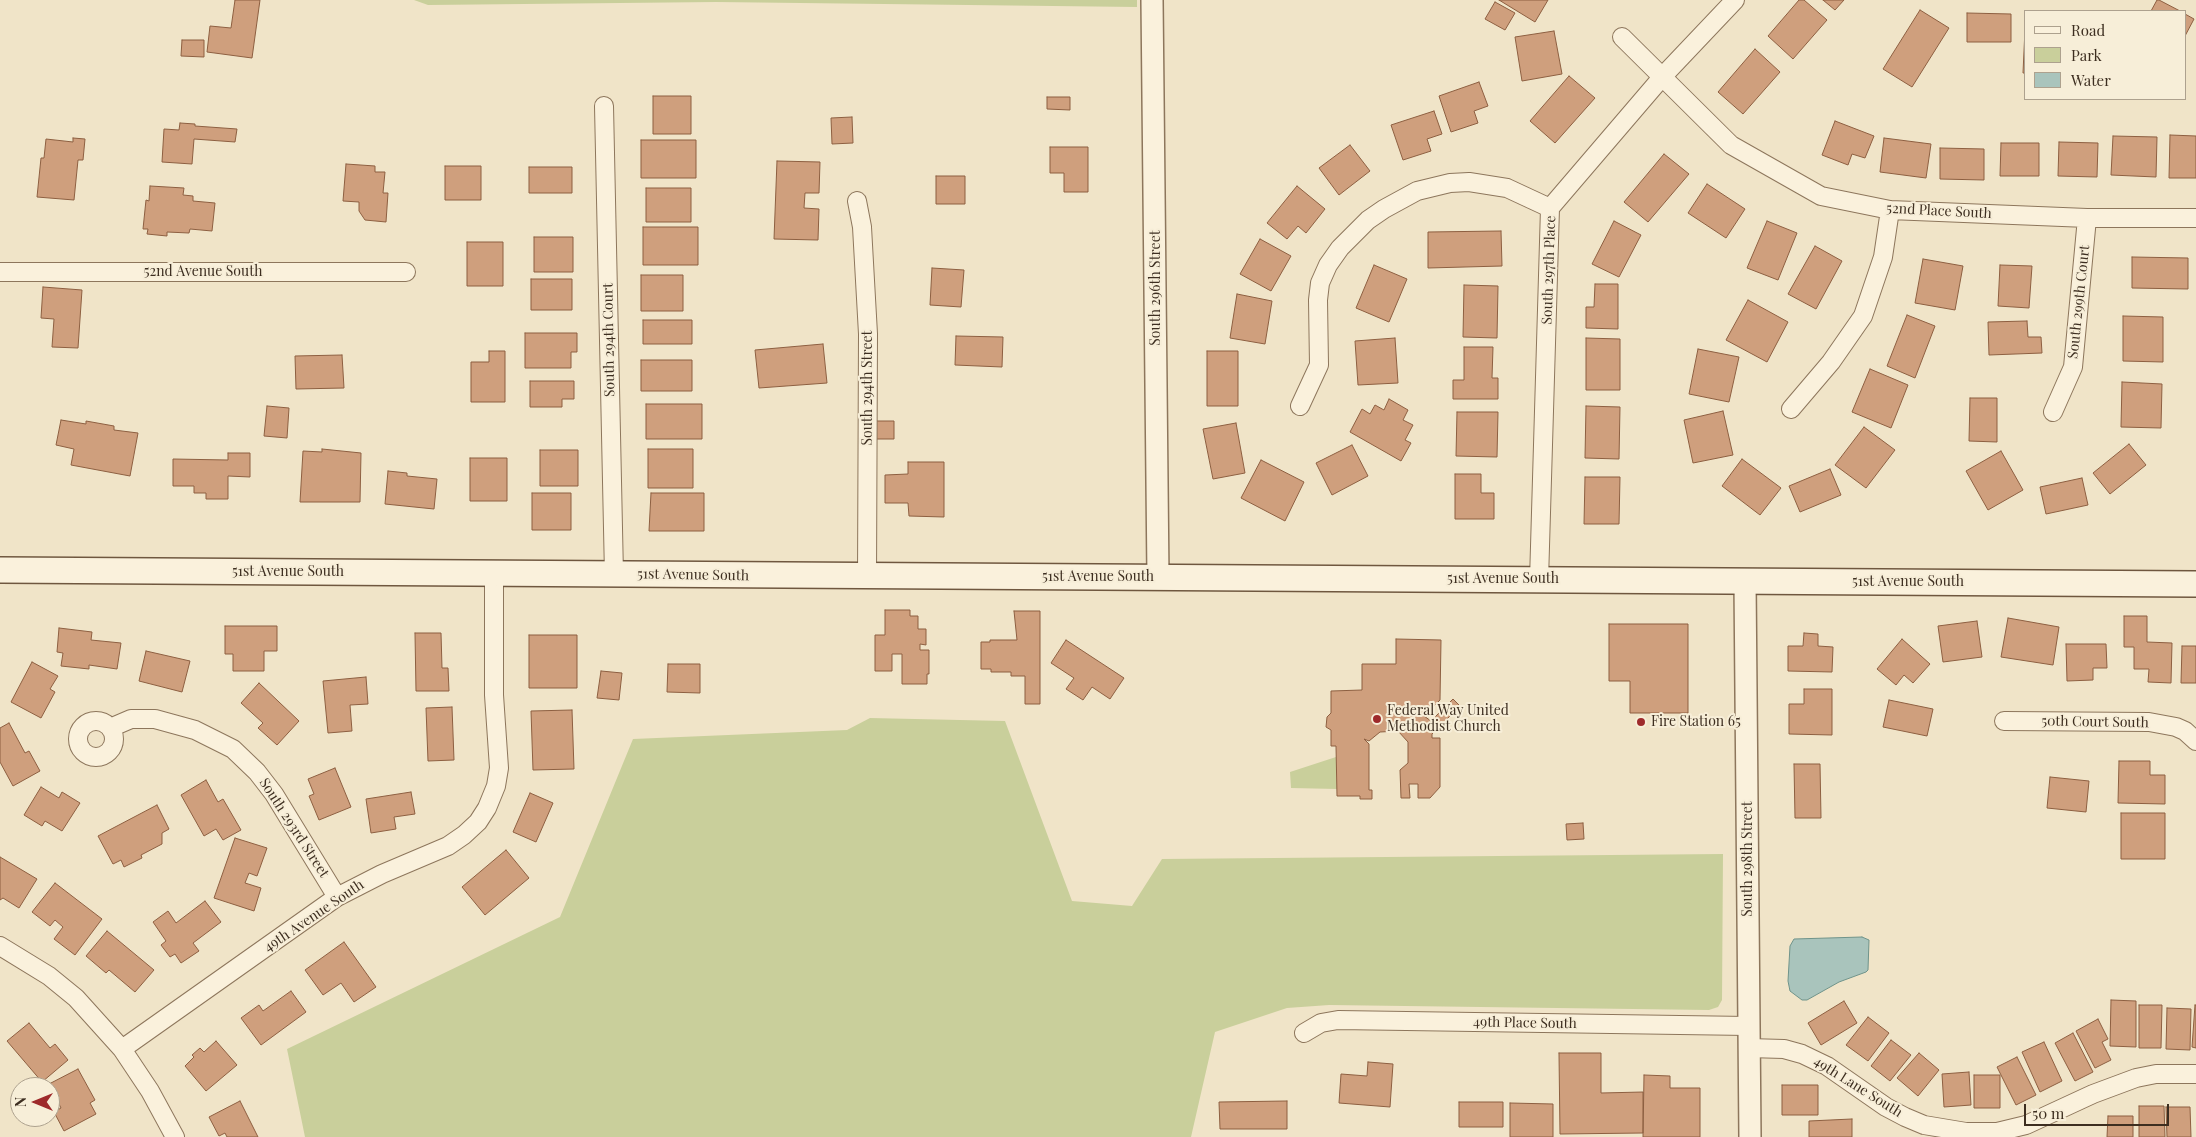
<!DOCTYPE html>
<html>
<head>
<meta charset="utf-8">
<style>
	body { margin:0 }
	#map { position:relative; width:2196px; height:1137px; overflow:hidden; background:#f0e4c8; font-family:"Playfair Display",serif }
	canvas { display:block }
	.legend { position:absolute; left:2024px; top:10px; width:162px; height:90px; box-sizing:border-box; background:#f7eed8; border:1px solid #ada18e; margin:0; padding:6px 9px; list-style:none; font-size:15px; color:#3d2e20 }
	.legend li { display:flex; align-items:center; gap:10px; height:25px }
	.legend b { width:25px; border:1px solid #ada18e }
	.north { position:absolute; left:10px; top:1077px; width:50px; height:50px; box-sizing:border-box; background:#f7eed8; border:1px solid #ada18e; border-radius:50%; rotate:270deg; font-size:14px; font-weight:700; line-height:20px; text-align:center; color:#3d2e20 }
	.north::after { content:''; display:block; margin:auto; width:18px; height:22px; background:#9e2a2b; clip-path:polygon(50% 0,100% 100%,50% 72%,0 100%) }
	.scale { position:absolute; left:2024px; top:1104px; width:145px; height:22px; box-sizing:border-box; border:2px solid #3d2e20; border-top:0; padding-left:6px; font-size:15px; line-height:18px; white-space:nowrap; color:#3d2e20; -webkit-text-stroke:4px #f7eed8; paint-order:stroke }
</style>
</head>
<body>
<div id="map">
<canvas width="2196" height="1137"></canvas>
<ul class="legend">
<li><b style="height:6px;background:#faf1dc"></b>Road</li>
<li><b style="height:14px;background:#c9cf9b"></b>Park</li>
<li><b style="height:14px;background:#a9c4bc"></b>Water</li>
</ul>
<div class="north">N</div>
<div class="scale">50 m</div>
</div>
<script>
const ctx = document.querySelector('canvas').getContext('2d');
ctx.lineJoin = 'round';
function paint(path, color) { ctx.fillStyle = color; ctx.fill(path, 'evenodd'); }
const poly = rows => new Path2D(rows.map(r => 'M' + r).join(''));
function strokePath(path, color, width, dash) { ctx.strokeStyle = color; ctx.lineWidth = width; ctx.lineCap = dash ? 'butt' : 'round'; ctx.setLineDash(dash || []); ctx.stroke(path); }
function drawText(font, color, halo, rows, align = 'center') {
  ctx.font = font + ' "Playfair Display",serif'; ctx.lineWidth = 4; ctx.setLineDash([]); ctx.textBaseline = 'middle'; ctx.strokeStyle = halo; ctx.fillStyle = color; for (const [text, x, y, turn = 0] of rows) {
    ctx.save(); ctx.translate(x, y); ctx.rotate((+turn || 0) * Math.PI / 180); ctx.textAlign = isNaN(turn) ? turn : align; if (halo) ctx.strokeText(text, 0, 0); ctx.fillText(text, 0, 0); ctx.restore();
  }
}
paint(poly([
	[414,0,1137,0,1137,7,716,2,428,5],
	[870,718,1005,721,1072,901,1132,906,1162,859,1723,854,1722,1000,1718,1007,1709,1010,1329,1005,1287,1008,1215,1032,1191,1137,305,1137,287,1049,560,917,633,739,847,730],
	[1336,757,1337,789,1291,788,1290,772]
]), '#c9cf9b');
const water = poly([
	[1862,937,1869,940,1868,970,1866,972,1839,982,1807,1000,1802,1000,1790,991,1788,981,1790,946,1794,939,1862,937]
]);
paint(water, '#a9c4bc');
strokePath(water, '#6f938a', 1);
const building = poly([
	[235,0,260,0,252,58,207,52,210,26,231,28,235,0],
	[1499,0,1548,0,1535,22,1499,0],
	[1799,0,1804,0,1827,20,1793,59,1768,36,1799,0],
	[1823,0,1844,0,1835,10,1823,0],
	[2157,0,2159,0,2180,11,2151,11,2157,0],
	[1495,2,1515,13,1505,30,1485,19,1495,2],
	[1920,10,1949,28,1912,87,1883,69,1920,10],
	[1967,13,2011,14,2011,42,1967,42,1967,13],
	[2185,14,2194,19,2185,36,2185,14],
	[2025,29,2025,73,2023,73,2025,29],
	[1554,31,1562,74,1522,81,1515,37,1554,31],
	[182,40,204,40,204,57,181,56,182,40],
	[1755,49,1780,72,1743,114,1718,92,1755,49],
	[1569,76,1595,98,1555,143,1530,121,1569,76],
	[1479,82,1488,106,1474,111,1478,123,1451,132,1439,96,1479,82],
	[653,96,691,96,691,134,653,134,653,96],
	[1047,97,1070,97,1070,110,1047,109,1047,97],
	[1434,111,1442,134,1427,139,1431,151,1403,160,1391,125,1434,111],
	[852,117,853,143,832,144,831,118,852,117],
	[1835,121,1874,136,1865,158,1852,154,1848,165,1822,155,1835,121],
	[180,123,195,124,195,126,237,129,235,142,194,139,192,164,162,162,164,129,179,130,180,123],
	[2170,135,2196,136,2196,178,2169,178,2170,135],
	[2113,136,2157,137,2156,177,2111,175,2113,136],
	[73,138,85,139,83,160,78,160,74,200,37,197,41,158,44,158,46,139,73,142,73,138],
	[1884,138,1931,144,1926,178,1880,172,1884,138],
	[641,140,696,140,696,178,641,178,641,140],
	[2059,142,2098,143,2097,177,2058,176,2059,142],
	[2001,143,2039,143,2039,176,2000,176,2001,143],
	[1350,145,1370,171,1339,195,1319,168,1350,145],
	[1050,147,1088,147,1088,192,1064,192,1064,173,1050,173,1050,147],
	[1940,148,1984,149,1984,180,1940,179,1940,148],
	[1664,154,1689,174,1648,222,1624,202,1664,154],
	[777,161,820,162,819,193,805,193,804,208,819,209,818,240,774,239,777,161],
	[346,164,375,166,375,172,385,172,383,193,388,193,386,222,365,220,359,211,359,202,343,201,346,164],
	[445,166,481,166,481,200,445,200,445,166],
	[529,167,572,167,572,193,529,193,529,167],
	[936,176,965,176,965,204,936,204,936,176],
	[1707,184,1745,209,1726,238,1688,213,1707,184],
	[150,186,184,188,183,195,193,196,193,201,215,203,212,231,190,229,189,233,167,232,167,236,147,234,148,229,143,229,146,200,149,201,150,186],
	[1297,186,1325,209,1306,233,1298,226,1287,239,1267,223,1297,186],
	[646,188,691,188,691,222,646,222,646,188],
	[1614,221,1641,235,1619,277,1592,264,1614,221],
	[1767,221,1797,233,1778,280,1747,268,1767,221],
	[643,227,698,227,698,265,643,265,643,227],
	[1501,231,1502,266,1428,268,1428,232,1501,231],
	[534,237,573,237,573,272,534,272,534,237],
	[1260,239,1291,256,1271,291,1240,274,1260,239],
	[467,242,503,242,503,286,467,286,467,242],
	[1815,246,1842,261,1816,309,1788,294,1815,246],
	[2132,257,2188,258,2188,289,2132,288,2132,257],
	[1923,259,1963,266,1955,310,1915,303,1923,259],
	[1374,265,1407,279,1389,322,1356,308,1374,265],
	[2000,265,2032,266,2029,308,1998,306,2000,265],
	[932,268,964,270,961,307,930,305,932,268],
	[641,275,683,275,683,311,641,311,641,275],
	[531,279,572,279,572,310,531,310,531,279],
	[1595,284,1618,284,1618,329,1586,328,1586,307,1594,307,1595,284],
	[1464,285,1498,286,1497,338,1463,337,1464,285],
	[43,287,82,290,78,348,52,347,54,319,41,318,43,287],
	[1237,294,1272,301,1265,344,1230,338,1237,294],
	[1748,300,1788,322,1767,362,1726,340,1748,300],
	[1907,315,1935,326,1915,378,1887,366,1907,315],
	[2123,316,2163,317,2163,362,2123,361,2123,316],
	[643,320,692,320,692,344,643,344,643,320],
	[2027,321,2028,337,2041,337,2042,353,1989,355,1988,322,2027,321],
	[525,333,577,333,577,352,571,352,571,368,525,368,525,333],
	[956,336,1003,337,1002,367,955,365,956,336],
	[1395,338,1398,383,1358,385,1355,341,1395,338],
	[1586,338,1620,339,1620,390,1586,390,1586,338],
	[823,344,827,383,759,388,755,350,823,344],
	[1464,347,1493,347,1492,378,1498,378,1498,399,1453,399,1453,380,1464,380,1464,347],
	[1698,349,1739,357,1729,402,1689,394,1698,349],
	[489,351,505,351,505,402,471,402,471,362,489,362,489,351],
	[1207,351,1238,351,1238,406,1207,406,1207,351],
	[342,355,344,388,296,389,295,356,342,355],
	[641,360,692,360,692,391,641,391,641,360],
	[1870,369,1908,385,1891,428,1852,412,1870,369],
	[530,381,574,381,574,399,562,399,562,407,530,407,530,381],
	[2122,382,2162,384,2161,428,2121,427,2122,382],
	[1970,398,1997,398,1997,442,1969,441,1970,398],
	[1389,399,1408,410,1403,420,1413,425,1405,440,1411,443,1401,461,1350,432,1362,409,1370,414,1375,405,1384,410,1389,399],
	[646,404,702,404,702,439,646,439,646,404],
	[267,406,289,408,287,438,264,436,267,406],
	[1586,406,1620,407,1619,459,1585,458,1586,406],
	[1723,411,1733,455,1693,463,1684,420,1723,411],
	[1457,412,1498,412,1497,457,1456,456,1457,412],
	[61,420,86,424,86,421,114,426,114,430,138,433,130,476,71,465,74,449,56,445,61,420],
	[876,421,894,421,894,439,876,439,876,421],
	[1236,423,1245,473,1213,479,1203,429,1236,423],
	[1864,427,1895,450,1866,488,1835,465,1864,427],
	[2129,444,2146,465,2110,494,2093,473,2129,444],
	[1352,445,1368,476,1332,495,1316,463,1352,445],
	[322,449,361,453,360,502,300,502,303,451,322,452,322,449],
	[648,449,693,449,693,488,648,488,648,449],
	[540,450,578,450,578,486,540,486,540,450],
	[2001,451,2023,490,1988,510,1966,471,2001,451],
	[228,453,250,453,250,477,228,476,228,499,206,499,206,493,194,493,194,486,173,486,173,459,228,460,228,453],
	[470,458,507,458,507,501,470,501,470,458],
	[1742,459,1781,488,1760,515,1722,486,1742,459],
	[1261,460,1304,482,1285,521,1241,498,1261,460],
	[908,462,944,462,944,517,909,516,908,503,885,503,885,475,908,474,908,462],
	[1830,469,1841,495,1800,512,1789,486,1830,469],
	[388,471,407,473,407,476,437,479,434,509,385,504,388,471],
	[1455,474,1481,474,1481,493,1494,493,1494,519,1455,519,1455,474],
	[1585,477,1620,477,1619,524,1584,524,1585,477],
	[2082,478,2088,505,2046,514,2040,487,2082,478],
	[532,493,571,493,571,530,532,530,532,493],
	[651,493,704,493,704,531,649,531,651,493],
	[885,610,910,610,910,616,918,616,918,629,926,629,926,645,920,644,920,650,929,650,929,674,927,674,927,684,902,684,902,654,892,654,892,671,875,671,875,635,885,635,885,610],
	[1014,611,1040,611,1040,704,1025,704,1025,676,1011,676,1011,672,991,672,991,669,981,669,981,642,990,642,990,640,1017,640,1014,611],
	[2124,616,2147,616,2147,642,2172,643,2171,683,2148,682,2149,669,2134,669,2134,647,2124,647,2124,616],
	[2008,618,2059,627,2053,665,2001,657,2008,618],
	[1977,621,1982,657,1943,662,1938,626,1977,621],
	[1609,624,1688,624,1688,713,1630,713,1630,681,1609,681,1609,624],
	[225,626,277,626,277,651,264,651,264,671,233,671,233,654,225,654,225,626],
	[59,628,92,632,91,640,121,643,117,669,89,665,89,669,61,666,63,653,57,652,59,628],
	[415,633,441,633,442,668,448,668,449,691,416,691,415,633],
	[1804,633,1818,634,1818,646,1833,647,1832,672,1788,671,1788,646,1803,646,1804,633],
	[529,635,577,635,577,688,529,688,529,635],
	[1396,639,1441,640,1440,700,1424,716,1431,721,1453,699,1460,706,1432,734,1432,738,1440,738,1440,787,1430,798,1418,798,1418,784,1409,784,1410,798,1401,798,1400,770,1408,763,1408,742,1398,731,1380,732,1369,741,1364,739,1369,744,1369,790,1372,790,1372,799,1360,799,1360,796,1337,796,1336,746,1331,746,1331,730,1326,727,1327,717,1331,713,1331,691,1362,690,1362,664,1396,664,1396,639],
	[1902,639,1930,664,1913,683,1904,675,1896,685,1877,669,1902,639],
	[1066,640,1124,678,1110,699,1092,687,1083,700,1066,689,1074,678,1051,663,1066,640],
	[2066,644,2106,644,2107,668,2093,668,2093,680,2067,681,2066,644],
	[2182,646,2196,646,2196,683,2181,683,2182,646],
	[146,651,190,661,182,692,139,681,146,651],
	[32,662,58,676,50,689,55,692,41,718,11,702,32,662],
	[668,664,700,664,700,693,667,692,668,664],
	[601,671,622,673,619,700,597,698,601,671],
	[366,677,368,704,350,705,352,731,328,733,323,681,366,677],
	[259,683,299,721,277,745,258,728,263,723,241,703,259,683],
	[1804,689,1832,689,1832,735,1789,734,1789,704,1804,704,1804,689],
	[1889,700,1933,709,1927,736,1883,727,1889,700],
	[452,707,454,760,428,761,426,708,452,707],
	[572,710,574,769,533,770,531,711,572,710],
	[9,723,25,753,29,751,40,771,13,786,0,762,0,728,9,723],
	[2119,761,2150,761,2150,775,2165,775,2165,804,2118,803,2119,761],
	[1794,764,1820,764,1821,818,1795,818,1794,764],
	[335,768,351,807,319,820,309,796,314,794,308,779,335,768],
	[2050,777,2089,781,2086,812,2047,808,2050,777],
	[206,780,218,802,223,799,241,830,223,840,216,829,204,836,181,795,206,780],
	[41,787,59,798,62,792,80,803,62,831,45,821,42,826,24,815,41,787],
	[411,792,415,814,394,817,396,829,371,833,366,799,411,792],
	[530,793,553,803,536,842,513,832,530,793],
	[157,805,169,829,162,833,162,844,141,855,142,858,124,867,121,860,113,864,98,836,157,805],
	[2121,813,2165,813,2165,859,2121,859,2121,813],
	[1583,823,1584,839,1567,840,1566,824,1583,823],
	[235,838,267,848,257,876,249,873,245,883,261,888,254,911,214,898,235,838],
	[506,850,529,878,485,915,462,887,506,850],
	[0,857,37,879,19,908,3,898,0,900,0,857],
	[55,883,102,919,75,955,54,939,63,927,55,920,50,926,32,912,55,883],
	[205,901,221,922,193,943,199,951,181,963,175,954,170,957,161,945,166,941,153,922,168,911,176,923,205,901],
	[107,931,154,970,135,992,109,970,106,973,86,956,107,931],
	[344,942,376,987,354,1002,341,983,323,995,305,970,344,942],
	[291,991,306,1012,261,1045,241,1018,259,1005,263,1011,291,991],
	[2111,1000,2136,1001,2136,1047,2110,1046,2111,1000],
	[1844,1001,1857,1023,1821,1045,1808,1023,1844,1001],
	[2139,1005,2162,1005,2161,1048,2139,1048,2139,1005],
	[2195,1005,2196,1005,2196,1048,2192,1047,2195,1005],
	[2167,1008,2191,1009,2190,1050,2166,1049,2167,1008],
	[1868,1017,1889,1033,1868,1061,1846,1045,1868,1017],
	[2098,1019,2108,1039,2102,1042,2111,1060,2095,1068,2076,1031,2098,1019],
	[29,1023,50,1048,55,1044,68,1060,42,1082,7,1041,29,1023],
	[2073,1033,2093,1072,2075,1081,2055,1043,2073,1033],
	[1891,1040,1911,1055,1890,1081,1871,1066,1891,1040],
	[216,1041,237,1065,206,1091,185,1066,194,1057,192,1055,200,1048,204,1052,216,1041],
	[2044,1042,2062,1081,2040,1092,2022,1052,2044,1042],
	[1559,1053,1601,1053,1601,1093,1643,1092,1643,1133,1560,1134,1559,1053],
	[1919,1053,1939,1070,1918,1096,1897,1078,1919,1053],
	[2017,1057,2036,1095,2016,1105,1997,1067,2017,1057],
	[1368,1062,1393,1064,1390,1107,1339,1103,1341,1074,1367,1076,1368,1062],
	[78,1069,95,1100,90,1103,96,1114,64,1131,54,1112,61,1108,49,1084,78,1069],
	[1969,1072,1971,1105,1944,1107,1942,1074,1969,1072],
	[1644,1075,1670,1076,1670,1088,1700,1088,1700,1137,1643,1137,1644,1075],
	[1974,1075,2000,1075,2000,1108,1974,1108,1974,1075],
	[1782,1085,1818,1085,1818,1115,1782,1115,1782,1085],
	[240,1101,258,1137,227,1137,225,1133,219,1136,209,1117,240,1101],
	[1287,1101,1287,1129,1220,1129,1219,1102,1287,1101],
	[1459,1102,1503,1102,1503,1127,1459,1127,1459,1102],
	[1510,1103,1553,1104,1553,1137,1510,1137,1510,1103],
	[2139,1106,2164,1106,2165,1137,2139,1137,2139,1106],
	[2166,1107,2190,1107,2191,1137,2167,1137,2166,1107],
	[2108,1116,2133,1116,2133,1137,2107,1137,2108,1116],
	[1852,1119,1852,1137,1809,1137,1809,1121,1852,1119]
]);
paint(building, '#cf9f7d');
strokePath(building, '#8d5f41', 1);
const minor = poly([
	[1622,37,1731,145,1821,196,1890,210,2087,218,2196,218],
	[604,106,614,575],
	[857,201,862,227,868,334,867,577],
	[0,272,406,272],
	[1300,406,1319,365,1318,300,1320,283,1328,265,1340,248,1368,220,1384,209,1417,191,1450,183,1469,182,1507,188,1550,208],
	[1791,409,1831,362,1863,316,1883,257,1890,210],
	[2053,412,2073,367,2087,218],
	[1539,580,1550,208,1663,76,1735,0],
	[2004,721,2149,722,2176,727,2185,731,2196,741],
	'78 739a18 18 0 1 1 36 0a18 18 0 1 1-36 0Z',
	[110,728,131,719,155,719,195,730,233,749,257,772,274,794,337,897],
	[0,946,49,976,76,998,122,1049,150,1091,175,1137],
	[1304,1033,1321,1023,1338,1020,1748,1026],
	[1748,1048,1784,1049,1802,1054,1827,1066,1886,1107,1905,1117,1924,1125,1966,1132,1997,1132,2026,1125,2093,1094,2136,1078,2156,1074,2196,1074],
	[122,1049,337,897,382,874,448,846,464,835,478,822,487,808,496,786,499,768,494,695,494,573]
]);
const tertiary = poly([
	[1152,0,1158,577],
	[1745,581,1750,1137]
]);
const secondary = poly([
	[0,570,2196,584]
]);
strokePath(minor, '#8d765c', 20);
strokePath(tertiary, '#8d765c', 24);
strokePath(secondary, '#6f573f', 28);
strokePath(minor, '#faf1dc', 18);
strokePath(tertiary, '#faf1dc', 21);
strokePath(secondary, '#faf1dc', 25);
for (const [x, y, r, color] of [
	[1377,719,5,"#9e2a2b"],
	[1641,722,5,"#9e2a2b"]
]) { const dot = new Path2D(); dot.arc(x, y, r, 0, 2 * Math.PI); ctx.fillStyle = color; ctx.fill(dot); strokePath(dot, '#f7eed8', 2); }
drawText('14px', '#3d2e20', '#f7eed8', [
	["52nd Place South",1939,211,3],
	["South 297th Place",1549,270,-88],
	["52nd Avenue South",203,272],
	["South 296th Street",1156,288,-90],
	["South 299th Court",2079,302,-84],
	["South 294th Court",609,340,-91],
	["South 294th Street",868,388,-90],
	["51st Avenue South",288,572],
	["51st Avenue South",693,575,1],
	["51st Avenue South",1098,577],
	["51st Avenue South",1503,579],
	["51st Avenue South",1908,582],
	["50th Court South",2095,722,1],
	["South 293rd Street",294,828,57],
	["South 298th Street",1748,859,-90],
	["49th Avenue South",314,916,-34],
	["49th Place South",1525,1023,1],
	["49th Lane South",1858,1087,32]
]);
drawText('14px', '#3d2e20', '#f7eed8', [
	["Federal Way United",1387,711],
	["Methodist Church",1387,727],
	["Fire Station 65",1651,722]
], 'left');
</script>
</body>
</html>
